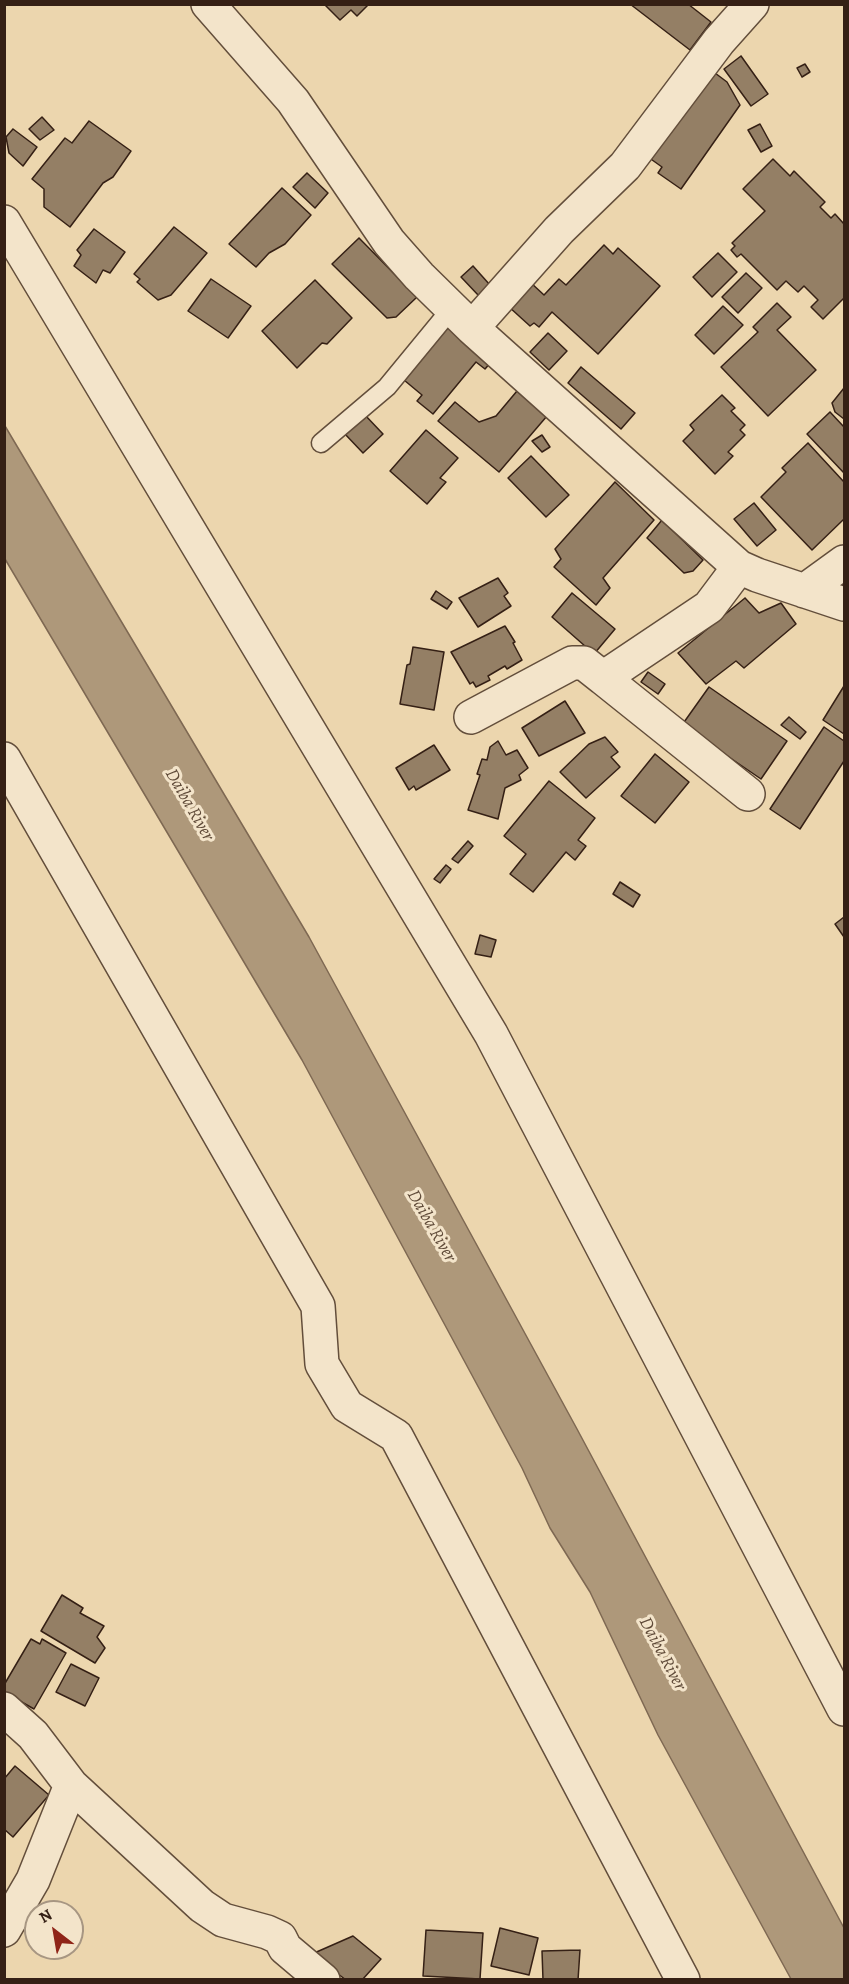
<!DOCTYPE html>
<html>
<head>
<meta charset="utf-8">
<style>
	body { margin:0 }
	#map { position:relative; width:849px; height:1984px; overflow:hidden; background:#ecd6ae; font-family:Alegreya,serif }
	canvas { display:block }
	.frame { position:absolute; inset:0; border:6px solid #352015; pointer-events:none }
	.north { position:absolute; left:24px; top:1900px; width:60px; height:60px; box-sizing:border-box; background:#f3e4ca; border:2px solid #a79682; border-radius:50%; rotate:329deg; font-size:16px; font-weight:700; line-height:24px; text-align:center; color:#352015 }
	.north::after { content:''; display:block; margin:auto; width:21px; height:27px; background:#8f2418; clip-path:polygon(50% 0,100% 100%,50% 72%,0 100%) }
</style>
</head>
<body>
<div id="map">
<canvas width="849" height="1984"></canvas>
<div class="frame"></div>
<div class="north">N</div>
</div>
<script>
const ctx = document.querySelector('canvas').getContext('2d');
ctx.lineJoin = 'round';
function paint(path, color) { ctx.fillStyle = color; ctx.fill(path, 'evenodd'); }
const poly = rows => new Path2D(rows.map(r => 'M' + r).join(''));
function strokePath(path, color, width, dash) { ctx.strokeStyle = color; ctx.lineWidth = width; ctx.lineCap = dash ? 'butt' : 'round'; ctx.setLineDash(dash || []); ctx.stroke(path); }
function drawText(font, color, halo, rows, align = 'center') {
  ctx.font = font + ' Alegreya,serif'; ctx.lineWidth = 6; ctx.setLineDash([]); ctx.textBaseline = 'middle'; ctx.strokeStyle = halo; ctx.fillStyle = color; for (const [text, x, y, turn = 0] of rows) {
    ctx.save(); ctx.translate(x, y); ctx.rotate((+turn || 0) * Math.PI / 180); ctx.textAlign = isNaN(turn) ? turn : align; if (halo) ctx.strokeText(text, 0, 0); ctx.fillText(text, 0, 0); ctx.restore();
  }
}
const water = poly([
	[5,426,309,937,577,1429,844,1928,844,1979,791,1979,658,1735,590,1592,550,1528,522,1468,302,1060,5,559,5,426]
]);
paint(water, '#ae987a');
strokePath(water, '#7e6852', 1.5);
const building = poly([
	[324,4,369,4,357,16,351,10,340,20,324,4],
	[630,4,688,4,711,22,690,50,630,4],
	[741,56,768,94,751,106,724,69,741,56],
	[805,64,810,72,802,77,797,68,805,64],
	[711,70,727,82,740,105,681,189,658,173,662,167,648,157,711,70],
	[42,117,54,130,40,140,29,129,42,117],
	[89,121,131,151,113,177,103,183,70,227,44,207,44,189,32,179,65,138,72,143,89,121],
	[760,124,772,146,761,152,748,130,760,124],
	[13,129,37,147,23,166,9,153,6,137,13,129],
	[773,159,790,176,794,171,825,202,820,207,831,218,835,214,844,224,844,298,823,319,811,307,818,300,804,286,798,292,786,281,777,290,741,254,737,257,731,250,735,246,732,243,765,211,743,189,773,159],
	[307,173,328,193,315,208,293,187,307,173],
	[282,188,311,215,285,244,269,253,256,267,229,244,282,188],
	[174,227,207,253,171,295,158,300,137,282,140,279,134,274,174,227],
	[94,229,125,252,110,273,103,270,96,283,74,266,81,255,77,250,94,229],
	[359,238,417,297,396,317,387,318,332,264,359,238],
	[604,245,613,254,618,248,660,286,598,354,552,312,539,327,534,323,530,326,508,306,530,282,544,295,559,279,566,285,604,245],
	[718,253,737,272,712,297,693,277,718,253],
	[473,266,490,285,479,296,461,277,473,266],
	[746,273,762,288,738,313,722,297,746,273],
	[211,279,251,306,228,338,188,311,211,279],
	[315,280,352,318,327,344,322,343,297,368,262,331,315,280],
	[777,303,791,317,777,330,816,370,768,416,721,367,758,332,753,327,777,303],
	[723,306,743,325,714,354,695,335,723,306],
	[450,325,492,361,485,369,476,362,433,414,417,401,422,395,404,380,450,325],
	[548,333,567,351,549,370,530,352,548,333],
	[581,367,635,413,621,429,568,383,581,367],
	[844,388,844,419,835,412,832,403,844,388],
	[517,391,547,416,499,472,438,421,455,402,479,422,496,416,517,391],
	[722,395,735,408,731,411,745,425,740,430,745,435,728,452,733,456,715,474,683,441,694,430,690,425,722,395],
	[830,412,844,427,844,473,807,434,830,412],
	[364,414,383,434,363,453,344,433,364,414],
	[426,430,458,458,440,478,446,482,427,504,390,471,426,430],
	[542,435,550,447,542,452,532,441,542,435],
	[808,443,844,482,844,519,812,550,761,497,786,472,782,468,808,443],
	[531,456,569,495,546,517,508,478,531,456],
	[615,482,654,520,603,578,610,588,596,605,554,567,561,559,555,549,615,482],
	[754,503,776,530,757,546,734,519,754,503],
	[662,520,703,560,693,571,684,573,647,538,662,520],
	[498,578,508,593,504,596,511,606,478,627,459,598,498,578],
	[436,591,452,602,447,609,431,599,436,591],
	[572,593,615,629,594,654,552,617,572,593],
	[745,598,759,613,781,603,796,624,744,668,736,661,706,684,678,653,745,598],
	[505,626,515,642,513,643,522,660,507,669,505,666,488,676,490,680,476,687,473,682,470,684,451,652,505,626],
	[413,647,444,652,434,710,400,704,407,665,410,664,413,647],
	[648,672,665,684,658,694,641,682,648,672],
	[844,686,844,734,823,720,844,686],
	[709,687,787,741,761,779,682,725,709,687],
	[565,701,585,733,539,756,522,728,565,701],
	[789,717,806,732,800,739,781,725,789,717],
	[824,727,844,741,844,761,800,829,770,809,824,727],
	[605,737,618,752,611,757,620,767,586,798,560,772,589,744,605,737],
	[498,741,506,755,517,750,528,768,519,775,521,780,505,788,498,819,468,810,480,775,477,774,482,759,487,760,490,747,498,741],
	[434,745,450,770,416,790,414,786,409,790,396,768,434,745],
	[655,754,689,782,655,823,621,796,655,754],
	[549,781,595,818,578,840,586,846,575,860,566,852,533,892,510,874,526,854,504,836,549,781],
	[468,841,473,846,458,863,452,859,468,841],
	[446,865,451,869,440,883,434,879,446,865],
	[620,882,640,895,633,907,613,894,620,882],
	[844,917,844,937,835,924,844,917],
	[480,935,496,940,491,957,475,954,480,935],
	[62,1595,83,1608,80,1613,104,1626,97,1637,105,1648,95,1663,41,1631,62,1595],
	[31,1639,40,1644,42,1639,66,1653,34,1709,4,1692,4,1685,31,1639],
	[71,1664,99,1678,85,1706,56,1692,71,1664],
	[15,1766,49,1795,13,1837,4,1829,4,1779,15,1766],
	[500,1928,538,1938,529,1975,491,1966,500,1928],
	[426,1930,483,1933,480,1979,423,1976,426,1930],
	[353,1936,381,1959,362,1980,346,1980,312,1954,353,1936],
	[580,1950,578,1980,543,1980,542,1951,580,1950]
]);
paint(building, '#947f65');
strokePath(building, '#352015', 1.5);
const service = poly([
	[321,443,387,387,452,308]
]);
const minor = poly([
	[208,4,293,101,389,242,419,276,472,328,739,567,757,575,844,604],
	[4,222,491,1034,844,1709],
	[472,328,559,230,625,166,719,41,752,4],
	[804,591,844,562],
	[603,678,748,794],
	[471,717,572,663,584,663,603,678,709,607,739,567],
	[4,759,318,1306,322,1364,347,1406,396,1436,683,1980],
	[4,1709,33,1735,71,1785,33,1880,4,1930],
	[71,1785,202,1906,223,1920,267,1932,280,1938,285,1948,323,1980]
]);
strokePath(service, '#634e3b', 21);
strokePath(minor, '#634e3b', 36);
strokePath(service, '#f3e4ca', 18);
strokePath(minor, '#f3e4ca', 33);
drawText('italic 18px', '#5f4a38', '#f3e4ca', [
	["Daiba River",189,805,60],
	["Daiba River",431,1226,60],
	["Daiba River",662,1654,62]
]);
</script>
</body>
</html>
